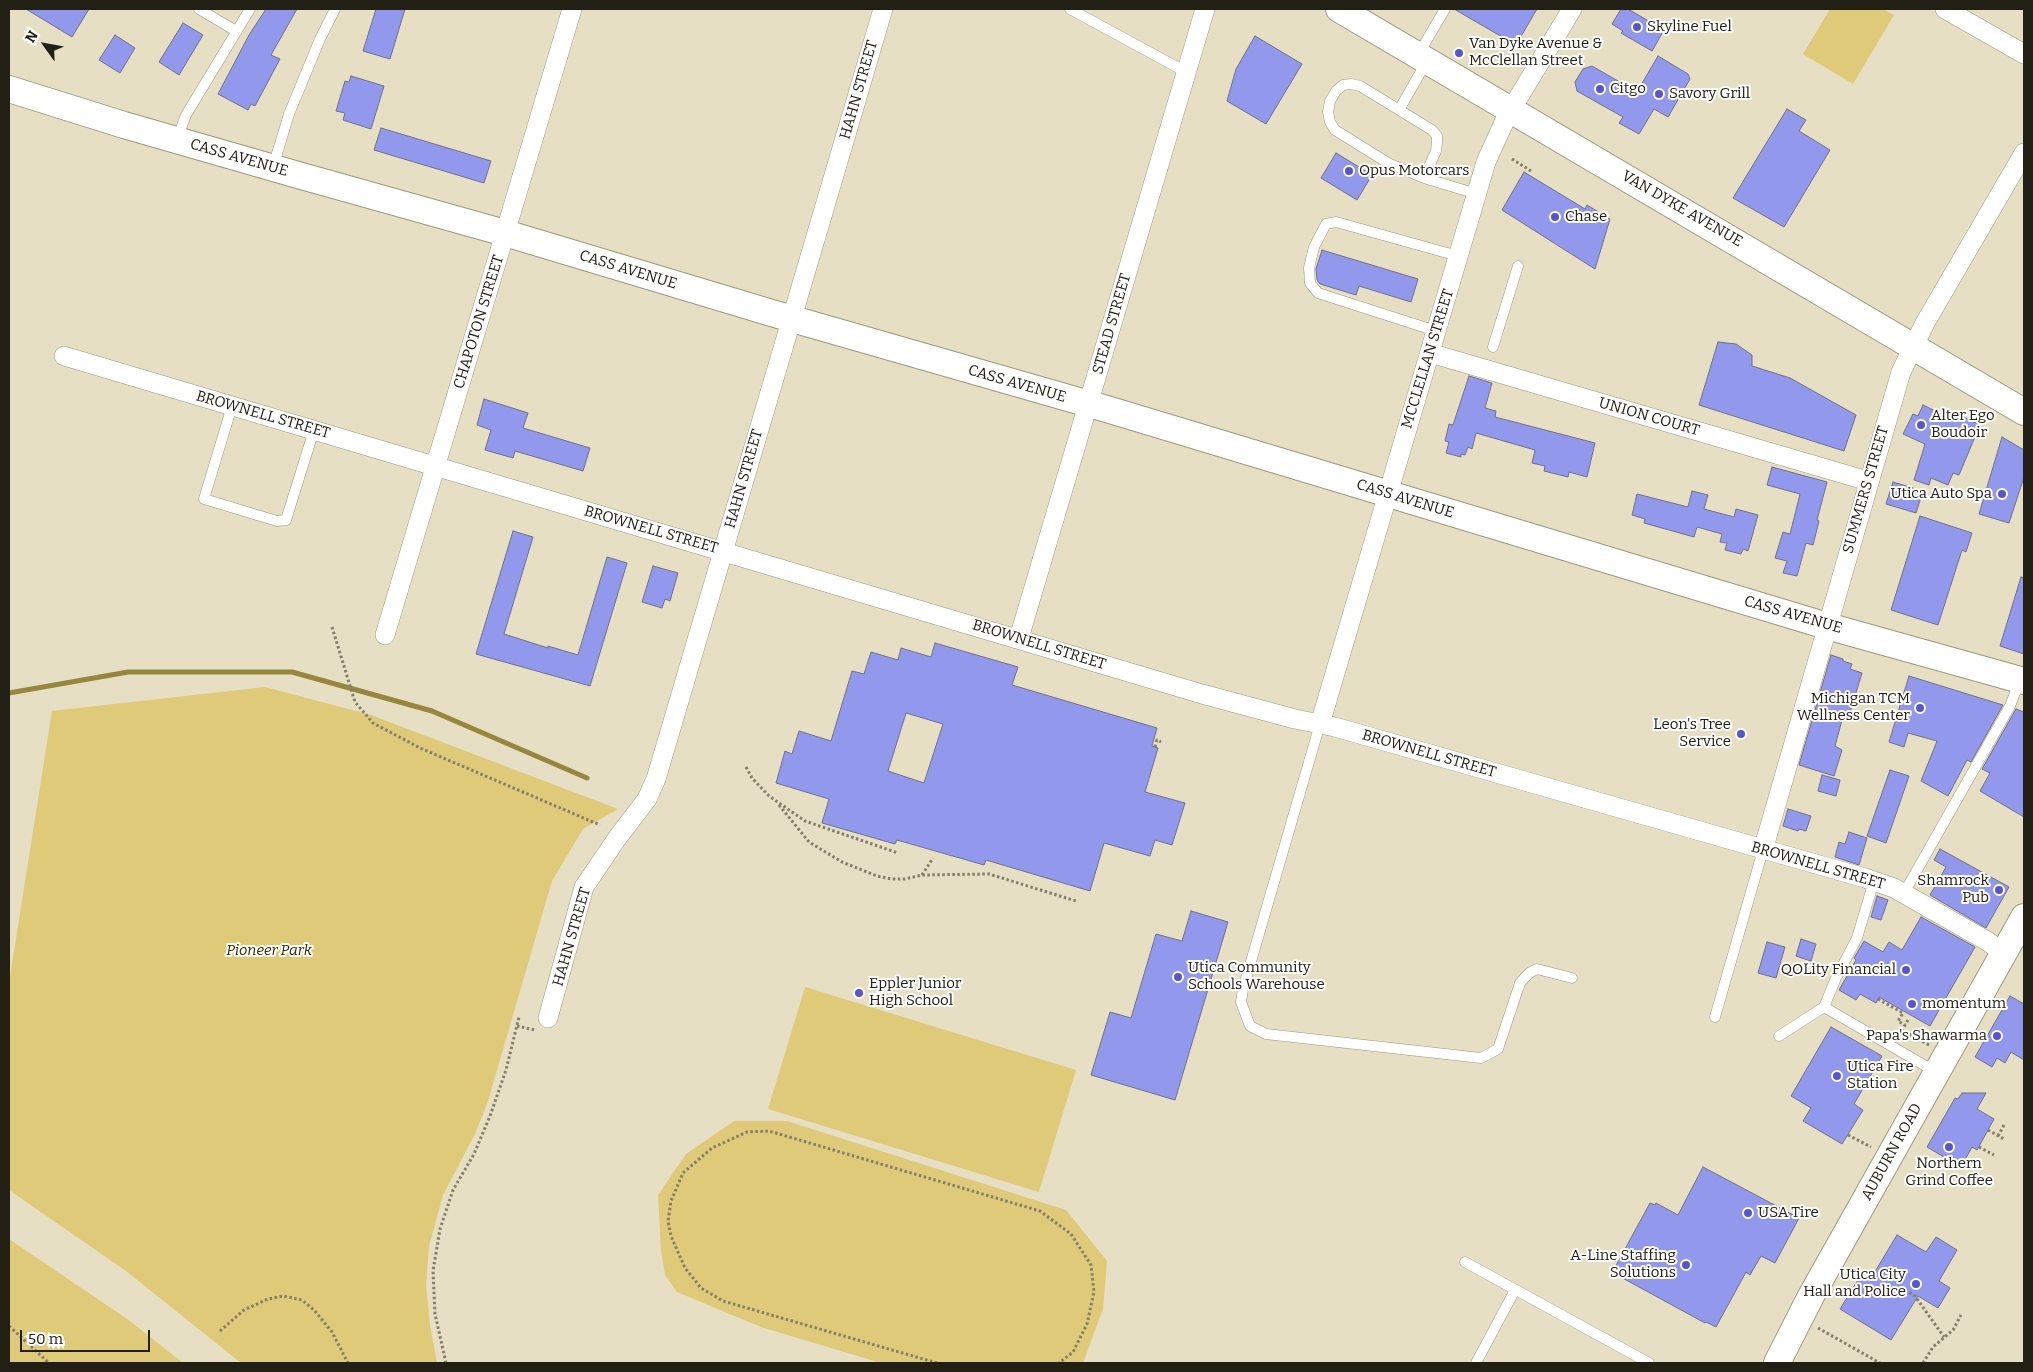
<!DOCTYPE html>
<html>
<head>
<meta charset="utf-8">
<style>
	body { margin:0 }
	#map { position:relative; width:2033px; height:1372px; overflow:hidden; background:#e6dfc3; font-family:Bitter,serif }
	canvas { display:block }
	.frame { position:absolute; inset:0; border:10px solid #222015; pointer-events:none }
	.north { position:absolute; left:20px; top:20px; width:50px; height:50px; -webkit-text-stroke:4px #fff; paint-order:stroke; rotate:302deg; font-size:14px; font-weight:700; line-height:20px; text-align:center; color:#222015 }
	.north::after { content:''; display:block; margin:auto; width:18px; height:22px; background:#222015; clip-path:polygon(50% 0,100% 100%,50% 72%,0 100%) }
	.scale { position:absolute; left:20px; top:1330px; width:130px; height:22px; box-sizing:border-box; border:2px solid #222015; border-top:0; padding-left:6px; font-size:15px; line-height:18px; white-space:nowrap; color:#222015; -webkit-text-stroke:4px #fff; paint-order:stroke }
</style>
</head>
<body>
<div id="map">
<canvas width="2033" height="1372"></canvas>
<div class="frame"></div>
<div class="north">N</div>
<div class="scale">50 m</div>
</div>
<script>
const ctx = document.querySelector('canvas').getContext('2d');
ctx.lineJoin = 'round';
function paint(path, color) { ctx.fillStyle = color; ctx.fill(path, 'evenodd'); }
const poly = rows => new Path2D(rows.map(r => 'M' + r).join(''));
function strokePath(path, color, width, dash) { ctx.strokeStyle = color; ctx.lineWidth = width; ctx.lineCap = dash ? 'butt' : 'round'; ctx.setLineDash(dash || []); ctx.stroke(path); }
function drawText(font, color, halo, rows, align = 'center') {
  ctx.font = font + ' Bitter,serif'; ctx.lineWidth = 4; ctx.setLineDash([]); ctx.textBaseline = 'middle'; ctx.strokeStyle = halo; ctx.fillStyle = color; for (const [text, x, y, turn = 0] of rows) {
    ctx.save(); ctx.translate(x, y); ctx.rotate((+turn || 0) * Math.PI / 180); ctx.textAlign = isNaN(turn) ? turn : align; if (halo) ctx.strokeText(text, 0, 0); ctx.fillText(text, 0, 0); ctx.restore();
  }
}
paint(poly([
	[1830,9,1883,9,1894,15,1853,84,1803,54],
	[265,687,371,715,618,809,583,829,552,881,488,1101,475,1134,443,1195,429,1246,426,1284,430,1325,437,1363,241,1363,126,1271,9,1190,9,983,52,711],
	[805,987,1076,1070,1039,1192,768,1109],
	[734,1121,787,1121,1066,1210,1107,1261,1103,1309,1083,1363,881,1363,761,1327,677,1292,665,1275,661,1251,658,1195,686,1154],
	[9,1239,130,1321,183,1363,9,1363]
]), '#dfca79');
strokePath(poly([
	[9,693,128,672,292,672,432,711,587,778]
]), '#97863d', 5);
const building = poly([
	[26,9,89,9,72,37,26,9],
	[266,9,297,9,271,55,280,59,255,106,251,104,248,110,218,94,249,35,266,9],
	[376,9,405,9,390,59,363,51,376,9],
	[1454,9,1537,9,1516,45,1454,9],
	[1621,9,1628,9,1664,30,1652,51,1621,33,1623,31,1612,24,1621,9],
	[183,23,203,35,179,75,159,62,183,23],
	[115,35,135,48,120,73,99,60,115,35],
	[1255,36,1302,64,1266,124,1227,101,1236,69,1255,36],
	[1658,56,1688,74,1690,79,1668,117,1654,109,1639,134,1619,123,1623,117,1577,91,1575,82,1583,69,1592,66,1637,92,1658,56],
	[351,76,384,86,371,129,343,120,345,113,336,111,345,81,349,82,351,76],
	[1787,109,1806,120,1799,131,1830,150,1784,227,1733,198,1787,109],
	[381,128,491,161,484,183,374,150,381,128],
	[1336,153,1372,175,1357,200,1321,178,1336,153],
	[1524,172,1585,209,1587,205,1610,219,1595,269,1502,210,1524,172],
	[1322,250,1418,279,1411,302,1359,286,1356,295,1320,284,1317,280,1316,269,1322,250],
	[1718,342,1736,344,1752,355,1752,366,1790,378,1856,415,1844,451,1699,405,1718,342],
	[1469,376,1492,383,1485,408,1496,411,1495,417,1595,443,1587,477,1569,472,1568,477,1544,471,1545,466,1532,463,1535,450,1476,433,1472,449,1468,447,1465,455,1461,454,1461,457,1446,453,1449,442,1445,441,1449,424,1453,425,1469,376],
	[484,399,528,413,523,428,590,448,583,471,515,451,513,458,485,450,491,430,477,425,484,399],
	[1923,405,1956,421,1959,415,1980,425,1959,475,1953,473,1948,485,1931,478,1929,485,1914,480,1925,444,1903,434,1913,414,1918,416,1923,405],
	[2002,437,2024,450,2024,477,2009,523,1979,514,2002,437],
	[1772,467,1827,482,1817,520,1819,521,1813,545,1806,543,1797,576,1783,573,1787,561,1775,558,1783,532,1790,534,1800,494,1767,485,1772,467],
	[1893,482,1923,491,1916,513,1886,504,1893,482],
	[1692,491,1708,495,1704,509,1734,517,1736,509,1758,515,1748,551,1743,549,1741,554,1725,550,1727,543,1720,542,1722,534,1697,527,1694,537,1644,523,1645,519,1632,515,1637,494,1688,507,1692,491],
	[1920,516,1972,533,1966,552,1962,550,1938,625,1891,610,1920,516],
	[513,531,533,537,504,634,548,648,548,646,578,655,607,557,627,563,590,686,476,654,513,531],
	[653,566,678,573,670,601,665,599,662,608,642,602,653,566],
	[2021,577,2024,578,2024,654,2000,646,2021,577],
	[935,643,1018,667,1012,685,1157,728,1152,746,1158,748,1145,792,1185,803,1172,845,1155,840,1150,856,1104,843,1090,891,986,860,984,865,897,840,895,844,822,823,829,799,776,783,785,751,792,754,799,731,831,741,852,671,864,674,871,652,898,660,901,648,931,657,935,643],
	[906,713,943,724,924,783,888,771,906,713],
	[1831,655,1843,659,1843,661,1852,664,1850,669,1862,673,1848,719,1842,720,1835,746,1842,750,1834,776,1799,765,1831,655],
	[1909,676,2003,705,1971,762,1967,760,1948,796,1921,781,1937,741,1908,733,1904,747,1889,742,1909,676],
	[2016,709,2024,712,2024,817,1980,791,1990,773,1982,769,2016,709],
	[1890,770,1909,776,1886,843,1867,836,1890,770],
	[1822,775,1840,780,1836,796,1818,791,1822,775],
	[1788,809,1811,816,1806,831,1799,829,1798,831,1783,826,1788,809],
	[1849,832,1867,838,1859,865,1835,857,1839,842,1845,844,1849,832],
	[1940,849,2009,887,1986,928,1930,895,1946,867,1934,860,1940,849],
	[1877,896,1888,900,1881,920,1871,917,1877,896],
	[1191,911,1228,922,1175,1100,1091,1075,1110,1012,1131,1018,1156,934,1182,941,1191,911],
	[1921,917,1975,947,1930,1026,1879,997,1876,1003,1860,994,1856,1000,1839,990,1856,960,1854,958,1864,941,1883,952,1889,942,1902,950,1921,917],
	[1801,939,1816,944,1811,961,1796,956,1801,939],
	[1767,942,1785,947,1776,978,1758,973,1767,942],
	[2010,996,2024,1004,2024,1060,2011,1052,2005,1063,1997,1058,1992,1067,1975,1057,2010,996],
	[1831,1027,1882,1056,1854,1104,1863,1110,1842,1144,1803,1121,1811,1108,1791,1096,1831,1027],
	[1962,1093,1986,1093,1977,1109,1994,1119,1977,1150,1972,1147,1961,1167,1927,1147,1955,1098,1958,1099,1962,1093],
	[1703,1167,1799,1218,1775,1263,1761,1256,1750,1275,1746,1272,1716,1327,1706,1322,1705,1323,1617,1275,1613,1271,1650,1203,1655,1205,1656,1203,1678,1215,1703,1167],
	[1897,1235,1926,1252,1936,1237,1957,1250,1939,1281,1950,1288,1938,1308,1918,1296,1891,1340,1840,1309,1861,1275,1870,1280,1897,1235]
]);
paint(building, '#9299ec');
strokePath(building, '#6d7089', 1);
const lane = poly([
	[199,9,236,31],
	[1070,9,1186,72],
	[1418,55,1445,9],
	[1399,110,1427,61],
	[177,139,186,115,250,9],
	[273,167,289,114,320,39,335,9],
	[1424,178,1436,151,1437,142,1437,136,1432,130,1360,86,1351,84,1343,85,1336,91,1330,101,1328,112,1330,122,1335,130,1388,163,1424,178,1477,194],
	[1436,331,1318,293,1310,283,1309,268,1314,247,1326,224,1336,222,1458,256],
	[1493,347,1518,266],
	[232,406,204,499,277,521,286,520,314,430],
	[1320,724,1243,989,1241,1002,1250,1026,1266,1034,1481,1058,1498,1049,1520,983,1529,973,1537,969,1572,978],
	[1904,893,2010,706,2020,680],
	[1824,1007,1836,978,1857,938,1874,881],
	[1715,1017,1763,850],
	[1779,1036,1824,1007,1936,1072],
	[1465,1262,1649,1363],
	[1476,1363,1515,1290]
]);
const street = poly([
	[1945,9,2024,54],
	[1430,353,1868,481],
	[64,356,1202,694,1295,719,1335,727,1865,878,1894,888,1987,941,2004,953],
	[385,635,572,9],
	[1019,638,1205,9],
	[1320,724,1486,162,1506,118,1572,9],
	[1763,850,1901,372,1925,323,2024,153],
	[548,1018,584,887,618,837,647,799,656,779,883,9]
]);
const secondary = poly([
	[1339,9,2024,412],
	[9,89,124,125,298,175,505,233,775,314,1110,410,1827,626,2024,681],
	[1777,1363,1811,1296,2024,917]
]);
strokePath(lane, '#9e987d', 11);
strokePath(street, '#9e987d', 20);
strokePath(secondary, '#9e987d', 28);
strokePath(poly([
	[1512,159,1531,171],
	[332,627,355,702,373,723,420,748,600,825],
	[1155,747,1157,740,1161,742],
	[746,767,752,778,769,796,805,821,898,853],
	[779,805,809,842,842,862,877,876,892,879,905,879,922,875,989,874,1076,901],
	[922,875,933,858],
	[1878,999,1903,1013,1898,1021,1905,1025],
	[1908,1020,1902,1030,1929,1045],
	[517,1026,535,1030],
	[1988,1130,2004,1139],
	[1848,1135,1871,1147],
	[1998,1136,2004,1125],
	[1979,1147,1994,1155],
	[1905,1290,1915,1296,1944,1337],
	[9,1326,49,1363],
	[1818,1328,1880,1363],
	[220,1331,244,1310,268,1299,283,1296,302,1300,314,1310,332,1332,348,1363],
	[446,1363,435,1314,433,1271,440,1229,453,1190,474,1154,490,1116,506,1070,519,1017],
	[937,1363,723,1301,701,1288,685,1268,671,1236,668,1221,671,1201,683,1173,712,1148,747,1132,769,1131,1040,1211,1071,1234,1091,1265,1094,1292,1087,1324,1073,1352,1059,1363],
	[1923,1363,1933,1347,1953,1330,1961,1315]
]), '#837e6b', 3, [2.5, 2.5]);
strokePath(lane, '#fff', 10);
strokePath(street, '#fff', 19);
strokePath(secondary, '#fff', 26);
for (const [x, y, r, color] of [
	[1637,27,5,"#5855cc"],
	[1459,53,5,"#5855cc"],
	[1600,89,5,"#5855cc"],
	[1659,94,5,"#5855cc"],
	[1349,171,5,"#5855cc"],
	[1555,217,5,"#5855cc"],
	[1921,425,5,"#5855cc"],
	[2002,494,5,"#5855cc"],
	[1920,708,5,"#5855cc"],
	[1741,734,5,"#5855cc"],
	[1999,890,5,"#5855cc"],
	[1906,970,5,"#5855cc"],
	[1178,977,5,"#5855cc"],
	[859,993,5,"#5855cc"],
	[1912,1004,5,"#5855cc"],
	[1997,1036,5,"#5855cc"],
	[1837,1076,5,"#5855cc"],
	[1949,1147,5,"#5855cc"],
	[1748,1213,5,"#5855cc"],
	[1686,1265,5,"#5855cc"],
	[1916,1284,5,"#5855cc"]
]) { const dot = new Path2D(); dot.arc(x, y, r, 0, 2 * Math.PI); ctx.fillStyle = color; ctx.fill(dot); strokePath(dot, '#fff', 2); }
drawText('15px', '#222015', '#fff', [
	["Skyline Fuel",1647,27],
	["Van Dyke Avenue &",1469,44],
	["McClellan Street",1469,61],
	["Citgo",1610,89],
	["Savory Grill",1669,94],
	["Opus Motorcars",1359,171],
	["Chase",1565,217],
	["Alter Ego",1931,416],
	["Boudoir",1931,433],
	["Utica Auto Spa",1992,494,"right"],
	["Michigan TCM",1910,699,"right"],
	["Wellness Center",1910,716,"right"],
	["Leon's Tree",1731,725,"right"],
	["Service",1731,742,"right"],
	["Shamrock",1989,881,"right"],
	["Pub",1989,898,"right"],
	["Utica Community",1188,968],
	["Schools Warehouse",1188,985],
	["QOLity Financial",1896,970,"right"],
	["Eppler Junior",869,984],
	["High School",869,1001],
	["momentum",1922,1004],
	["Papa's Shawarma",1987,1036,"right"],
	["Utica Fire",1847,1067],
	["Station",1847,1084],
	["Northern",1949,1164,"center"],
	["Grind Coffee",1949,1181,"center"],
	["USA Tire",1758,1213],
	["A-Line Staffing",1676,1256,"right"],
	["Solutions",1676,1273,"right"],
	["Utica City",1906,1275,"right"],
	["Hall and Police",1906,1292,"right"]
], 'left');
drawText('15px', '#222015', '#fff', [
	["HAHN STREET",859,90,-74],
	["CASS AVENUE",239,158,16],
	["VAN DYKE AVENUE",1682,209,30],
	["CASS AVENUE",628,270,17],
	["CHAPOTON STREET",479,322,-73],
	["STEAD STREET",1112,324,-74],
	["MCCLELLAN STREET",1428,359,-73],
	["CASS AVENUE",1017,384,16],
	["BROWNELL STREET",263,415,16],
	["UNION COURT",1649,417,16],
	["HAHN STREET",744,479,-74],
	["SUMMERS STREET",1866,490,-74],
	["CASS AVENUE",1405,499,17],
	["BROWNELL STREET",651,530,16],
	["CASS AVENUE",1793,615,16],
	["BROWNELL STREET",1039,645,17],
	["BROWNELL STREET",1429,754,16],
	["BROWNELL STREET",1818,866,16],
	["HAHN STREET",572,937,-74],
	["AUBURN ROAD",1892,1152,-61]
]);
drawText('italic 15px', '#332900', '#fff', [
	["Pioneer Park",269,951]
]);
</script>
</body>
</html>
